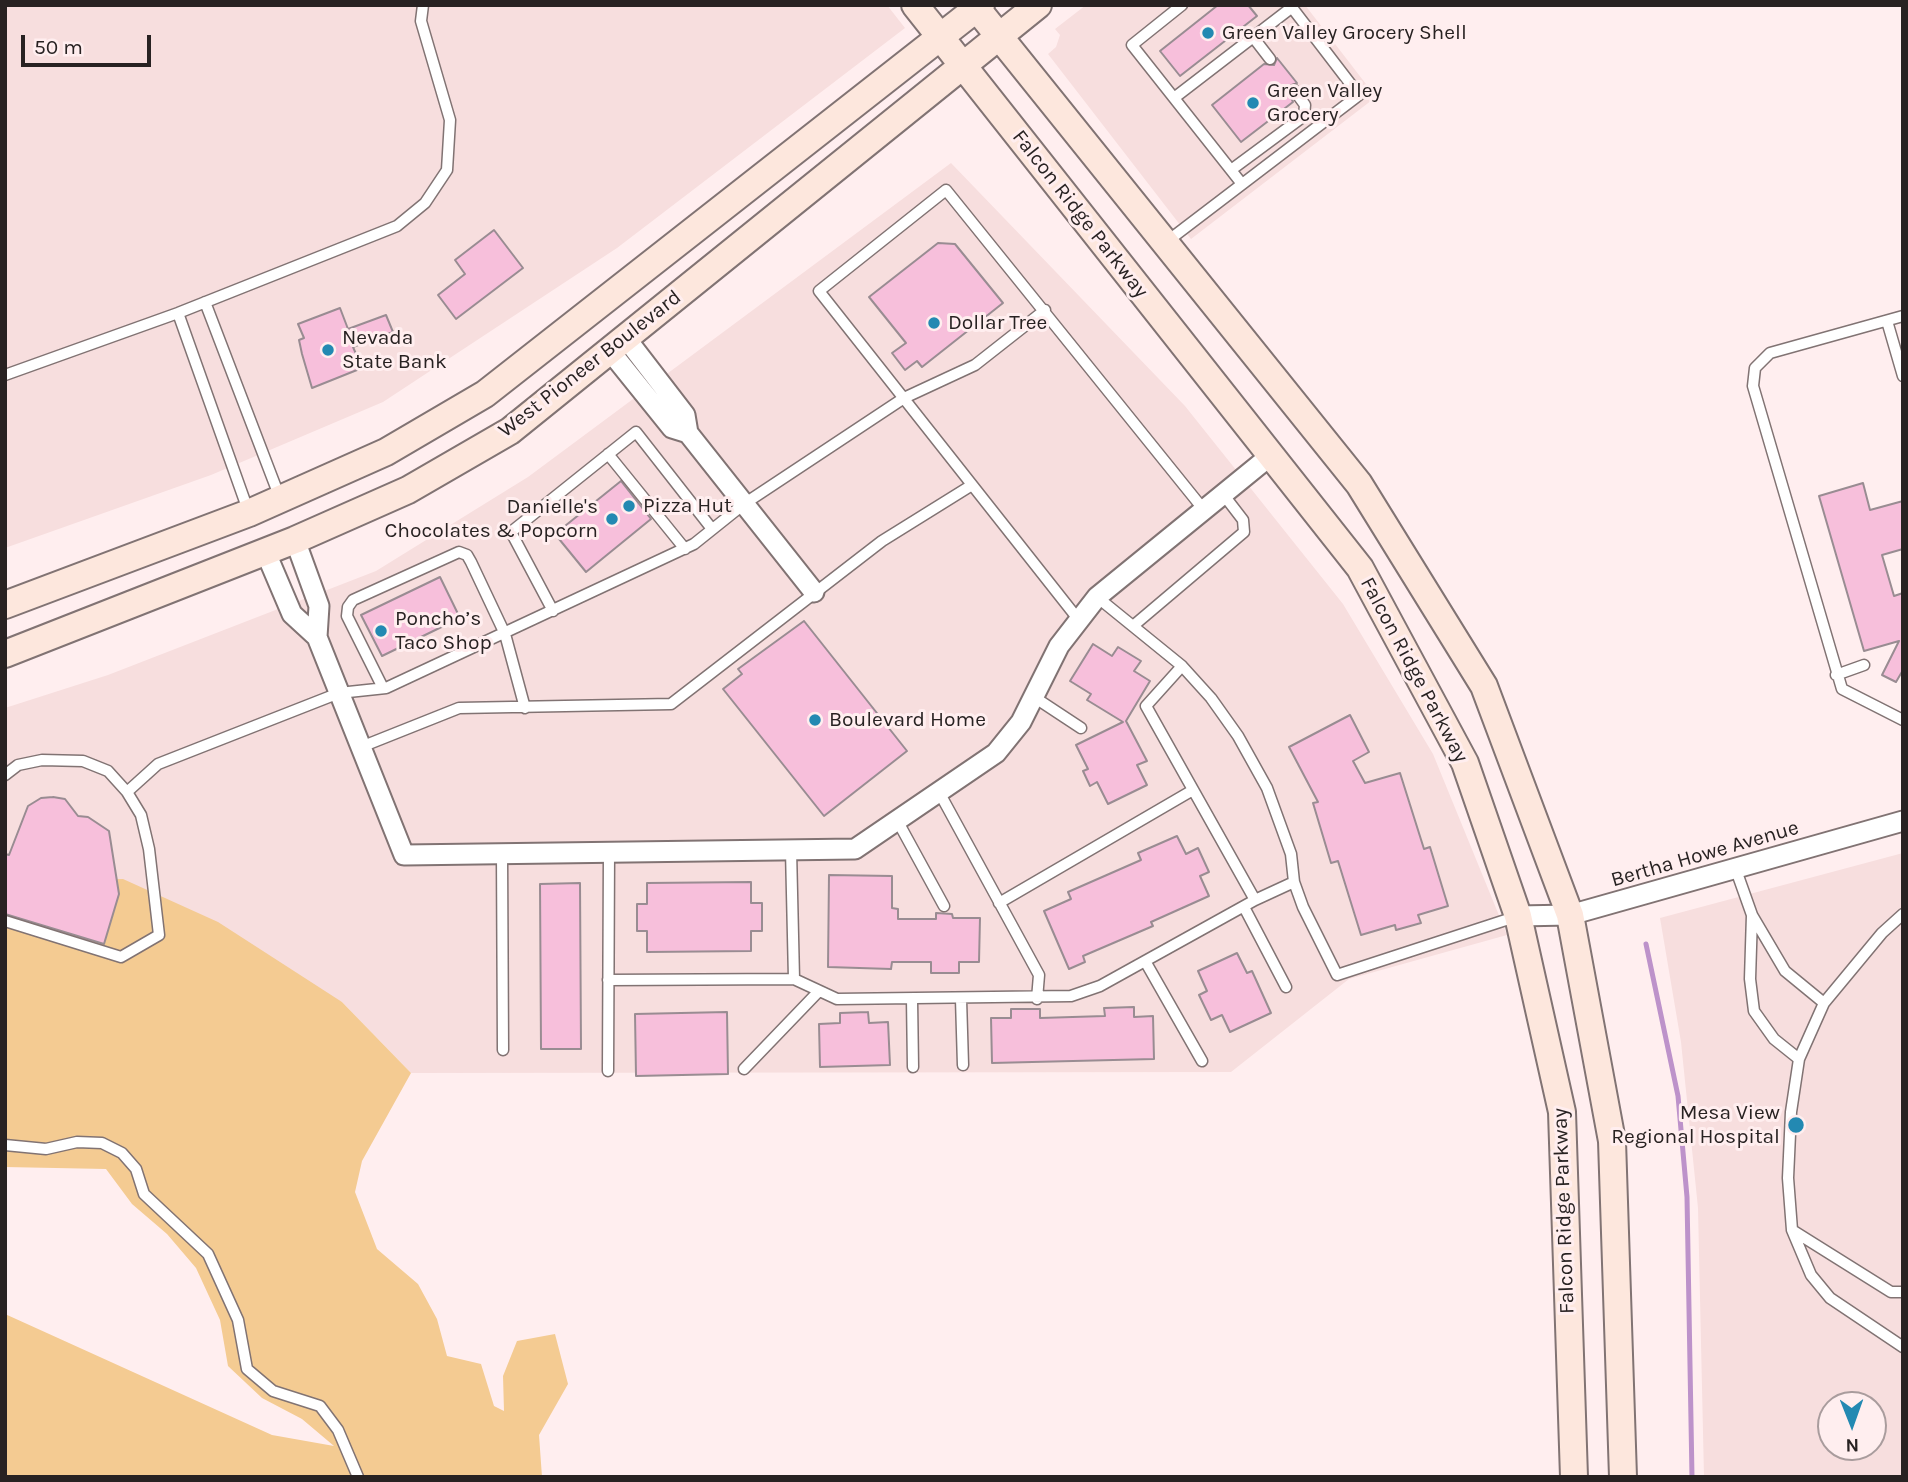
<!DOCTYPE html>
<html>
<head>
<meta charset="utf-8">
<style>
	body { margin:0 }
	#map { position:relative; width:1908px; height:1482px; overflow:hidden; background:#ffeeef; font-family:Karla,sans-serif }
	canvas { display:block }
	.frame { position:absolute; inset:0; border:7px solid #282222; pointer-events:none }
	.north { position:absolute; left:1817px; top:1391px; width:70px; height:70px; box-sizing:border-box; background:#ffeeef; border:2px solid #a99c9d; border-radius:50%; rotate:179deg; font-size:19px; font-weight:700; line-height:28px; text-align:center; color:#282222 }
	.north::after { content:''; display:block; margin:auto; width:24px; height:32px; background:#2389b2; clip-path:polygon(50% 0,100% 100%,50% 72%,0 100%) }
	.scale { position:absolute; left:21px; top:35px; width:130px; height:32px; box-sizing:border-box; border:4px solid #282222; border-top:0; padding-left:9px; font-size:21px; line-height:24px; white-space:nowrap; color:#282222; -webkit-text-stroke:5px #ffeeef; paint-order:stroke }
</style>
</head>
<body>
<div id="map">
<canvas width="1908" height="1482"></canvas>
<div class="frame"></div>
<div class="north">N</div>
<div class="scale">50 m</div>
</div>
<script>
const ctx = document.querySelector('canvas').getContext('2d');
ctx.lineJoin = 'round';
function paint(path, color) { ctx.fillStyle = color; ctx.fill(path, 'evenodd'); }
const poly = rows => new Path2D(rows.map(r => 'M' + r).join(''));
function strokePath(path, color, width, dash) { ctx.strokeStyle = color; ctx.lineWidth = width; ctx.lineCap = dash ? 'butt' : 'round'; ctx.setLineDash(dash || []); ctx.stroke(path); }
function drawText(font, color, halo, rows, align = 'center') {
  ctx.font = font + ' Karla,sans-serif'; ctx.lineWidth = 6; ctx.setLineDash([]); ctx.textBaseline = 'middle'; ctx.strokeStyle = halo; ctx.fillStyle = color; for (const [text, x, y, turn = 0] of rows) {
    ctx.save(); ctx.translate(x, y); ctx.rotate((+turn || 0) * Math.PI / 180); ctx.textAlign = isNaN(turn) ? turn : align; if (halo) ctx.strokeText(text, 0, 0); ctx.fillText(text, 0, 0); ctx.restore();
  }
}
paint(poly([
	[5,5,887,5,905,28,617,248,383,402,211,475,5,548],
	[1086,5,1305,5,1376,97,1191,239,1048,54,1056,47,1060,35,1055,29],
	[951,163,1185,406,1343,604,1433,754,1507,935,1349,979,1231,1072,411,1073,342,1002,5,881,5,708,108,675,376,571,528,477],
	[1903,853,1903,1477,1704,1477,1698,1208,1681,1042,1660,918],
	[1831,1405,1873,1405,1873,1447,1831,1447]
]), '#f7dede');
paint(poly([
	[123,879,218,922,342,1002,411,1073,362,1161,355,1192,377,1249,418,1284,437,1319,447,1356,481,1364,494,1406,504,1411,503,1376,517,1341,555,1334,568,1384,539,1435,542,1477,5,1477,5,1314,272,1435,334,1446,302,1419,262,1398,228,1366,220,1320,196,1268,167,1234,132,1204,106,1169,5,1167,5,881]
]), '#f4cb92');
strokePath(poly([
	[1646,944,1678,1096,1687,1197,1692,1477]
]), '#bd92ca', 5);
const building = poly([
	[1218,5,1248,5,1257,16,1180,76,1160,51,1218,5],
	[1277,58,1297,83,1287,88,1293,102,1241,142,1212,105,1264,64,1274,65,1277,58],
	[494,230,523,268,456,319,438,295,465,274,455,260,494,230],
	[938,243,955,244,1003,303,922,367,917,361,905,370,892,353,906,343,869,297,938,243],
	[340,308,348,329,386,315,393,332,353,347,362,368,312,388,302,354,299,340,304,338,298,324,340,308],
	[621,481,651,519,586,572,555,534,621,481],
	[1863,483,1870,510,1903,501,1903,549,1882,555,1894,596,1903,593,1903,670,1896,682,1882,675,1899,641,1864,651,1819,496,1863,483],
	[440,577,460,618,382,656,361,615,440,577],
	[804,621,907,751,824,816,723,689,742,674,738,669,804,621],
	[1093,644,1112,656,1118,647,1141,661,1134,671,1150,681,1126,721,1147,761,1137,765,1147,785,1108,804,1097,782,1090,786,1083,771,1088,769,1076,745,1123,722,1087,700,1091,694,1070,681,1093,644],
	[1350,715,1369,752,1353,761,1365,783,1400,773,1424,849,1430,847,1448,906,1418,915,1421,923,1396,930,1395,925,1361,935,1338,861,1331,863,1313,803,1318,802,1289,747,1350,715],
	[53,797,65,799,78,816,88,817,109,831,119,894,104,944,5,914,5,854,9,855,28,806,41,798,53,797],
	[1177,836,1186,854,1198,848,1209,872,1200,876,1209,896,1151,922,1153,926,1083,956,1085,962,1069,969,1044,911,1071,899,1068,892,1141,860,1138,853,1177,836],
	[829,875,892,876,892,908,898,909,898,919,936,919,936,913,952,914,953,918,980,918,979,962,959,962,959,973,931,973,931,962,892,962,891,969,828,967,829,875],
	[751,882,751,903,762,903,762,931,751,931,751,951,647,952,647,931,637,931,637,904,647,904,647,883,751,882],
	[580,883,581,1049,541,1049,540,884,580,883],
	[1237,953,1247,973,1252,971,1271,1013,1230,1032,1222,1015,1211,1020,1199,995,1207,991,1198,971,1237,953],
	[1134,1007,1134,1017,1153,1016,1154,1059,992,1063,991,1018,1011,1018,1011,1009,1040,1009,1040,1018,1105,1016,1104,1008,1134,1007],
	[727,1012,728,1074,636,1076,635,1014,727,1012],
	[868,1012,869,1023,888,1022,890,1065,820,1067,819,1024,840,1023,840,1013,868,1012]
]);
paint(building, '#f7bfdb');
strokePath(building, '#998c92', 2);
const lane = poly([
	[1182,5,1132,45,1242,184],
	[1253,37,1270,59],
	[1174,98,1291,8],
	[1231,170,1304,116,1305,105,1294,90],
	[1165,243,1359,95,1290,5],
	[205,302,280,498],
	[178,313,248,510],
	[1903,316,1770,353,1755,368,1753,386,1842,689,1903,720],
	[1887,321,1903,376],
	[5,375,178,313,397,226,425,203,447,170,450,120,421,21,423,5],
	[608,454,685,549],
	[1097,597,1182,666,1211,698,1238,736,1267,788,1291,854,1294,882,1303,907,1337,975,1518,916],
	[553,611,511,532,636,432,712,529],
	[1078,619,819,291,946,190,1204,510],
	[1133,626,1244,532,1243,520,1223,494],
	[1182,666,1146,706,1255,900],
	[1836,675,1864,665],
	[383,688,347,616,348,607,353,600,459,552,467,555,471,562,505,634,525,708],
	[1034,697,1081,728],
	[361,747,459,708,671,704,882,541,972,485],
	[5,775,18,765,42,760,83,761,108,771,127,792,141,815,149,849,159,935,121,957,5,921],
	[127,792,158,764,339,693,386,688,694,544,744,504,904,398,975,365,1045,310],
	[939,792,1039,975,1037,999],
	[897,820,944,906],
	[791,850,794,979],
	[502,854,503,1050],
	[1736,870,1752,915,1785,971,1824,1003],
	[999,903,1193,790],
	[1244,907,1286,987],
	[1903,914,1882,933,1824,1003,1799,1059,1791,1112,1788,1178,1792,1230,1811,1275,1830,1298,1903,1347],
	[1752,915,1750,979,1754,1011,1774,1039,1799,1059],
	[1145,961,1202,1061],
	[608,980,794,979,837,999,1071,996,1100,986,1255,900,1294,882],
	[912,999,913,1067],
	[961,999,963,1065],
	[744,1069,819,991],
	[608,1071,609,852],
	[5,1145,46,1149,77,1142,102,1143,122,1153,136,1169,144,1194,208,1254,238,1320,247,1369,273,1391,320,1406,338,1430,358,1477],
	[1792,1230,1891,1292,1903,1292]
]);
const street = poly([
	[625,337,685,415,688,433,814,592],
	[610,351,672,428,688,433],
	[295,540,319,606,317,637],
	[266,553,292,614,317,637,404,855,855,849,996,753,1021,722,1059,646,1097,597,1270,456],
	[1518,916,1570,915,1903,821]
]);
const secondary = poly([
	[915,5,1360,568,1465,763,1518,916,1562,1112,1574,1477],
	[974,5,1359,484,1484,686,1570,915,1612,1141,1623,1477],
	[5,605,249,513,386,452,485,394,981,5],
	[5,654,295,540,408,490,510,431,1038,5]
]);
strokePath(lane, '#817373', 13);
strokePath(street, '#817373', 23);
strokePath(secondary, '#817373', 30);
strokePath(lane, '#fff', 10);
strokePath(street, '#fff', 19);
strokePath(secondary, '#fde7dd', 26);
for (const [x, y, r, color] of [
	[1208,33,7,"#2389b2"],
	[1253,103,7,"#2389b2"],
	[934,323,7,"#2389b2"],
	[328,350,7,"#2389b2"],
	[629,506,7,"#2389b2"],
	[612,519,7,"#2389b2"],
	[381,631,7,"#2389b2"],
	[815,720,7,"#2389b2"],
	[1796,1125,9,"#2389b2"]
]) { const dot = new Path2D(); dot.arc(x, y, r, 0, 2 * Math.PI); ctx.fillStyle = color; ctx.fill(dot); strokePath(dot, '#ffeeef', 2.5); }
drawText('21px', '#282222', '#ffeeef', [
	["Green Valley Grocery Shell",1222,33],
	["Green Valley",1267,91],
	["Grocery",1267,115],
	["Dollar Tree",948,323],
	["Nevada",342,338],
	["State Bank",342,362],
	["Pizza Hut",643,506],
	["Danielle's",598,507,"right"],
	["Chocolates & Popcorn",598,531,"right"],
	["Poncho’s",395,619],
	["Taco Shop",395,643],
	["Boulevard Home",829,720],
	["Mesa View",1780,1113,"right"],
	["Regional Hospital",1780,1137,"right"]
], 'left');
drawText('21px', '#282222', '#ffeeef', [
	["Falcon Ridge Parkway",1080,214,52],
	["West Pioneer Boulevard",590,364,-38],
	["Falcon Ridge Parkway",1414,670,62],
	["Bertha Howe Avenue",1705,854,-16],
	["Falcon Ridge Parkway",1564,1211,-92]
]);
</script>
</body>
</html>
